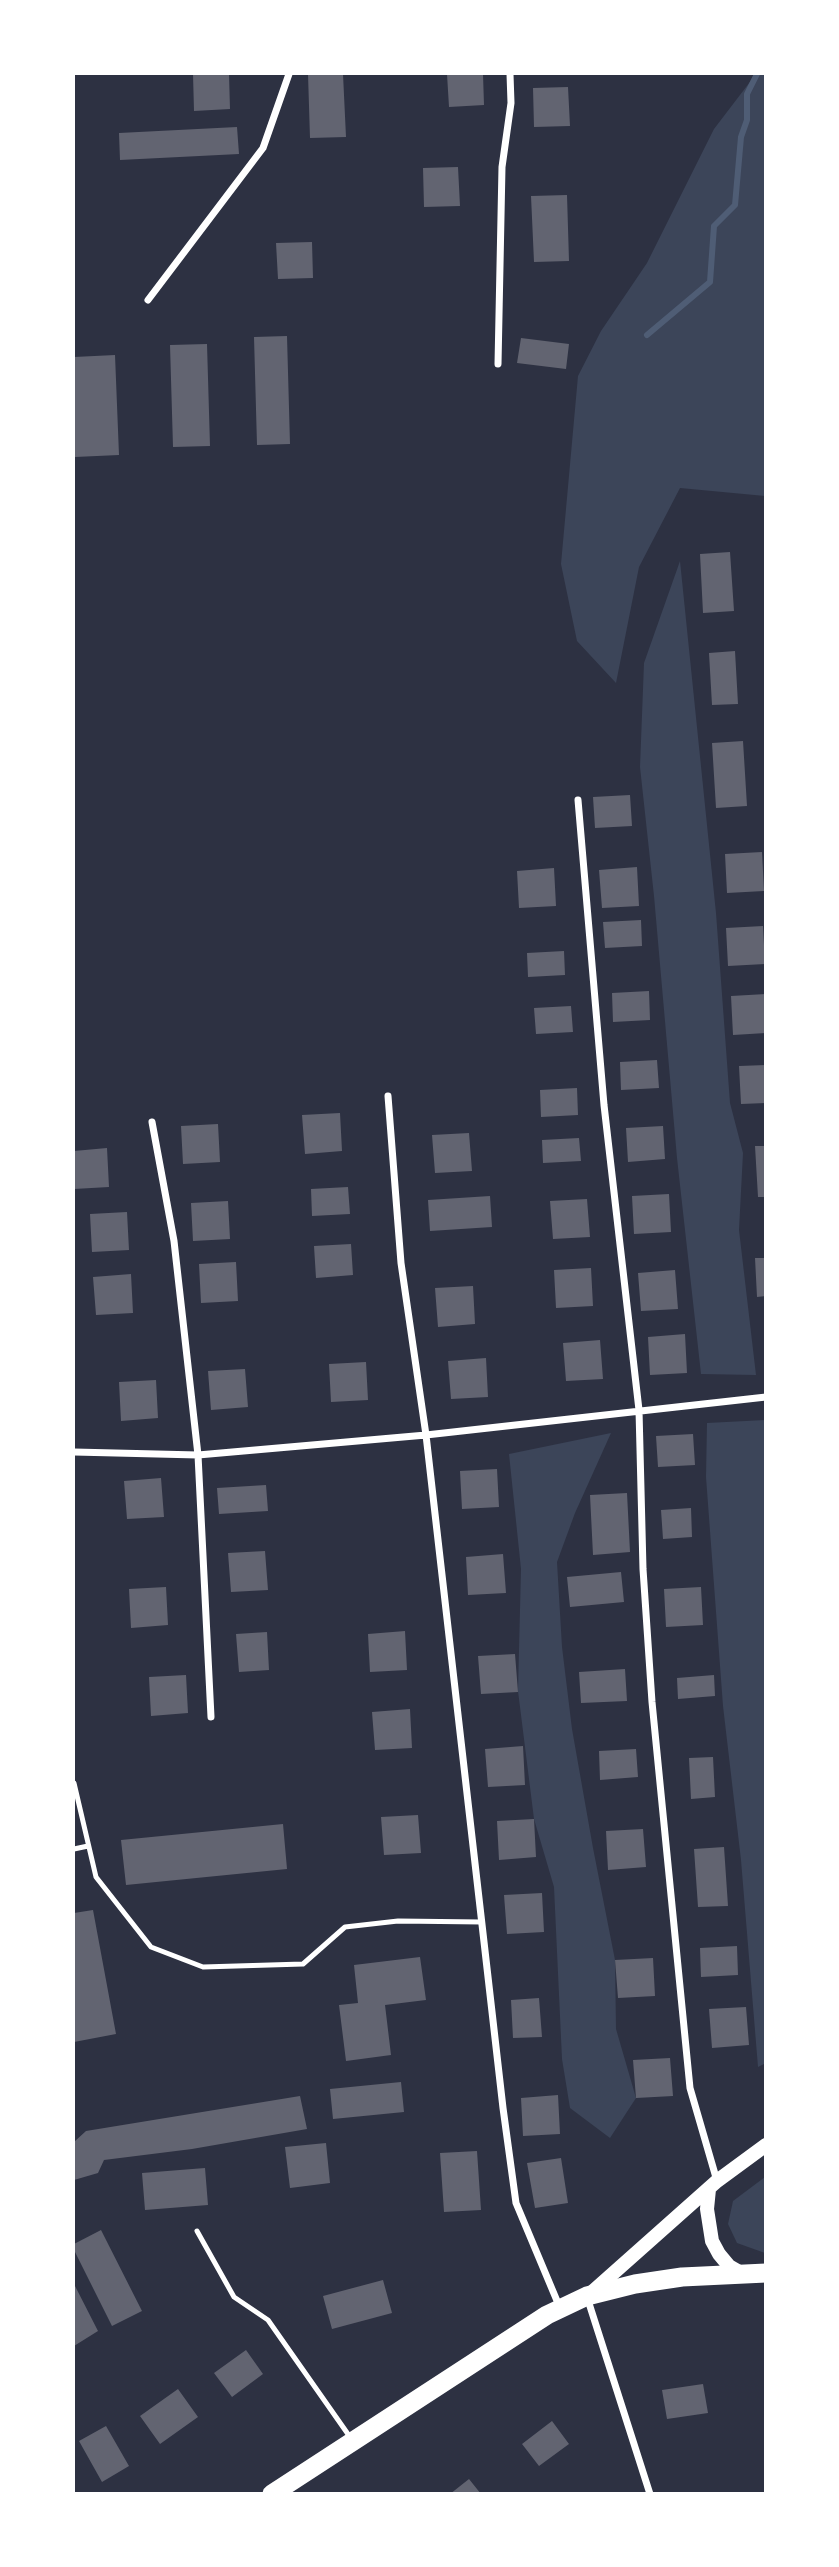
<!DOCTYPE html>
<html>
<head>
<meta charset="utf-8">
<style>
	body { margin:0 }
	#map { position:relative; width:839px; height:2567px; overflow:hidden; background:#2d3142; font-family:"PT Sans",sans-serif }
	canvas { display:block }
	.frame { position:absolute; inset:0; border:75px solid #fff; pointer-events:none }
</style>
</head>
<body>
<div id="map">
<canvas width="839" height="2567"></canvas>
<div class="frame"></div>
</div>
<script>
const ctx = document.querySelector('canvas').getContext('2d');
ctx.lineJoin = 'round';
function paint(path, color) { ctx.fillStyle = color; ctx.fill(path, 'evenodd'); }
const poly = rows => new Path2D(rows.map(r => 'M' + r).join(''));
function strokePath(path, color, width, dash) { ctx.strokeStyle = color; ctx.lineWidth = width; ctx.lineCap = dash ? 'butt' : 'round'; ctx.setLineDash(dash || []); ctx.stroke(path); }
paint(poly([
	[756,74,766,74,765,496,680,488,639,567,616,683,577,641,561,564,578,376,601,331,647,263,714,129],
	[680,561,716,913,730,1103,743,1153,739,1230,756,1375,701,1374,677,1158,654,896,640,767,644,663],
	[765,1420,766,2063,758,2067,741,1860,723,1706,706,1477,707,1423],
	[611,1433,575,1513,557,1562,562,1647,572,1729,593,1848,615,1960,616,2029,636,2098,610,2138,570,2108,562,2059,554,1887,534,1819,518,1691,521,1569,509,1454],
	[765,2177,765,2253,737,2243,728,2224,733,2201]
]), '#3c4559');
strokePath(poly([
	[647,335,710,282,714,226,735,205,741,137,747,120,747,94,757,74]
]), '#4f5d75', 6);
paint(poly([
	[193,74,229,74,230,109,194,111],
	[308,74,343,74,346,137,310,138],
	[447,74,483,74,484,105,449,107],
	[568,87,570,126,534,127,533,88],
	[237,127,239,154,120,160,119,133],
	[458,167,460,206,424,207,423,168],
	[567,195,569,261,534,262,531,196],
	[312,242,313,278,278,279,276,243],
	[287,336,290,444,257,445,254,337],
	[521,338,569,344,566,369,517,363],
	[207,344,210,446,173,447,170,345],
	[115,355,119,455,75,457,74,357],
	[730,552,734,611,703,613,700,554],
	[735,651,738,704,712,705,709,653],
	[743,741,747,806,716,808,712,743],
	[630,795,632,826,595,828,593,797],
	[762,852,764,891,727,893,725,854],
	[637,867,639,906,602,908,599,870],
	[554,868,556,906,519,908,517,871],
	[641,920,642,946,605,948,603,922],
	[763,926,765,964,728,966,726,928],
	[564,951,565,975,528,977,527,953],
	[649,991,650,1020,613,1022,612,993],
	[766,994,766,1033,733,1035,731,996],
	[571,1006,573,1032,536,1034,534,1008],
	[657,1060,659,1088,621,1090,620,1062],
	[766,1065,766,1103,741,1104,739,1066],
	[577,1088,578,1115,541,1117,540,1090],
	[340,1113,342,1151,305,1154,302,1115],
	[218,1124,220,1162,183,1164,181,1126],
	[663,1126,665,1159,628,1162,626,1128],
	[469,1133,472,1171,435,1173,432,1135],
	[579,1138,581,1161,543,1163,542,1140],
	[755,1146,766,1146,766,1197,758,1197],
	[107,1148,109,1187,74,1189,74,1151],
	[348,1187,350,1214,312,1216,311,1189],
	[669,1194,671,1232,634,1234,632,1196],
	[490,1196,492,1227,430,1231,428,1200],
	[587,1199,590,1237,553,1239,550,1201],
	[228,1201,230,1239,193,1241,191,1203],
	[127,1212,129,1250,92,1252,90,1214],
	[351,1244,353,1275,316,1278,314,1246],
	[755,1258,766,1258,766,1296,757,1297],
	[236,1262,238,1301,201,1303,199,1264],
	[591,1268,593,1306,556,1308,554,1270],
	[675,1270,678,1309,641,1311,638,1273],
	[131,1274,133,1313,96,1315,93,1277],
	[473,1286,475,1324,438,1327,435,1288],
	[685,1334,687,1373,650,1375,648,1337],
	[600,1340,603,1379,566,1381,563,1343],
	[486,1358,488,1397,451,1399,448,1361],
	[366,1362,368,1400,331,1402,329,1364],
	[245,1369,248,1407,211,1410,208,1371],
	[156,1380,158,1418,121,1421,119,1382],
	[693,1434,695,1465,658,1467,656,1436],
	[497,1469,499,1507,462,1509,460,1471],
	[161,1478,164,1517,127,1519,124,1481],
	[266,1485,268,1511,219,1514,217,1488],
	[627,1493,630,1552,593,1555,590,1495],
	[691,1508,692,1537,663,1539,661,1510],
	[265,1551,268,1590,231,1592,228,1553],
	[503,1554,506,1593,468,1595,466,1557],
	[621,1572,624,1602,570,1607,567,1577],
	[166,1587,168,1625,131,1628,129,1589],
	[701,1587,703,1625,666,1627,664,1589],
	[405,1631,407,1670,370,1672,368,1634],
	[267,1632,269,1670,239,1672,236,1634],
	[515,1654,518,1692,481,1694,478,1656],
	[625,1669,627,1701,581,1703,579,1672],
	[186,1675,188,1713,151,1716,149,1677],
	[714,1675,715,1696,678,1699,677,1678],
	[410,1709,412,1748,375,1750,372,1712],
	[523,1746,525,1785,488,1787,485,1749],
	[636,1749,638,1777,600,1780,599,1751],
	[713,1757,715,1797,691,1799,689,1758],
	[418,1815,421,1853,384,1855,381,1817],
	[534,1819,536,1857,499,1860,497,1821],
	[283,1824,287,1869,126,1885,121,1840],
	[643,1829,646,1867,608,1870,606,1831],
	[724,1847,728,1906,698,1907,694,1849],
	[542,1893,544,1932,507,1934,504,1895],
	[93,1910,116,2034,74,2042,74,1913],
	[737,1946,738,1975,701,1977,700,1948],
	[420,1957,426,2000,385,2005,391,2055,346,2061,339,2005,358,2003,354,1965],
	[653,1958,655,1996,618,1998,615,1960],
	[539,1998,542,2037,513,2038,511,2000],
	[746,2007,749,2045,712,2048,709,2009],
	[670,2058,673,2096,636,2098,633,2060],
	[401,2082,404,2112,333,2119,330,2089],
	[558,2095,560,2134,523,2136,521,2098],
	[300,2096,307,2129,192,2149,104,2160,98,2173,74,2180,74,2142,86,2131],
	[326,2143,330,2183,290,2188,285,2147],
	[477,2151,481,2210,444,2212,440,2153],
	[561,2158,568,2203,535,2208,527,2163],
	[205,2168,208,2205,145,2210,142,2173],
	[101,2230,142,2311,112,2326,74,2250,74,2244],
	[383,2280,392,2313,332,2329,323,2296],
	[74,2284,98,2331,74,2346],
	[246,2350,263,2374,232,2397,214,2373],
	[703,2384,708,2413,667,2419,662,2390],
	[178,2389,198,2417,160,2444,140,2416],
	[552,2421,569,2444,539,2466,522,2444],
	[106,2426,129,2466,102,2482,79,2441],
	[469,2479,481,2494,450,2494]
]), '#626471');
strokePath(poly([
	[74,1783,96,1877,151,1947,203,1967,303,1964,345,1927,398,1921,482,1922],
	[74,1849,88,1846],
	[197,2231,234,2297,268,2320,350,2437]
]), '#fff', 5);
strokePath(poly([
	[148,300,263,148,289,74],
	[498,364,502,167,511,103,510,74],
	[578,800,604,1105,639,1410,643,1569,652,1702,690,2088,717,2181],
	[388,1096,401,1263,426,1435,503,2108,516,2203,560,2308],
	[152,1122,174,1241,198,1455,211,1717],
	[74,1452,198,1455,426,1435,766,1397],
	[587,2297,650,2494]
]), '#fff', 7);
strokePath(poly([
	[709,2189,707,2209,712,2241,719,2254,729,2266,743,2274],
	[591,2293,717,2181,766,2145]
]), '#fff', 14);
strokePath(poly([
	[272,2494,547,2315,587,2296,635,2284,682,2277,766,2273]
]), '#fff', 19);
</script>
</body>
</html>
